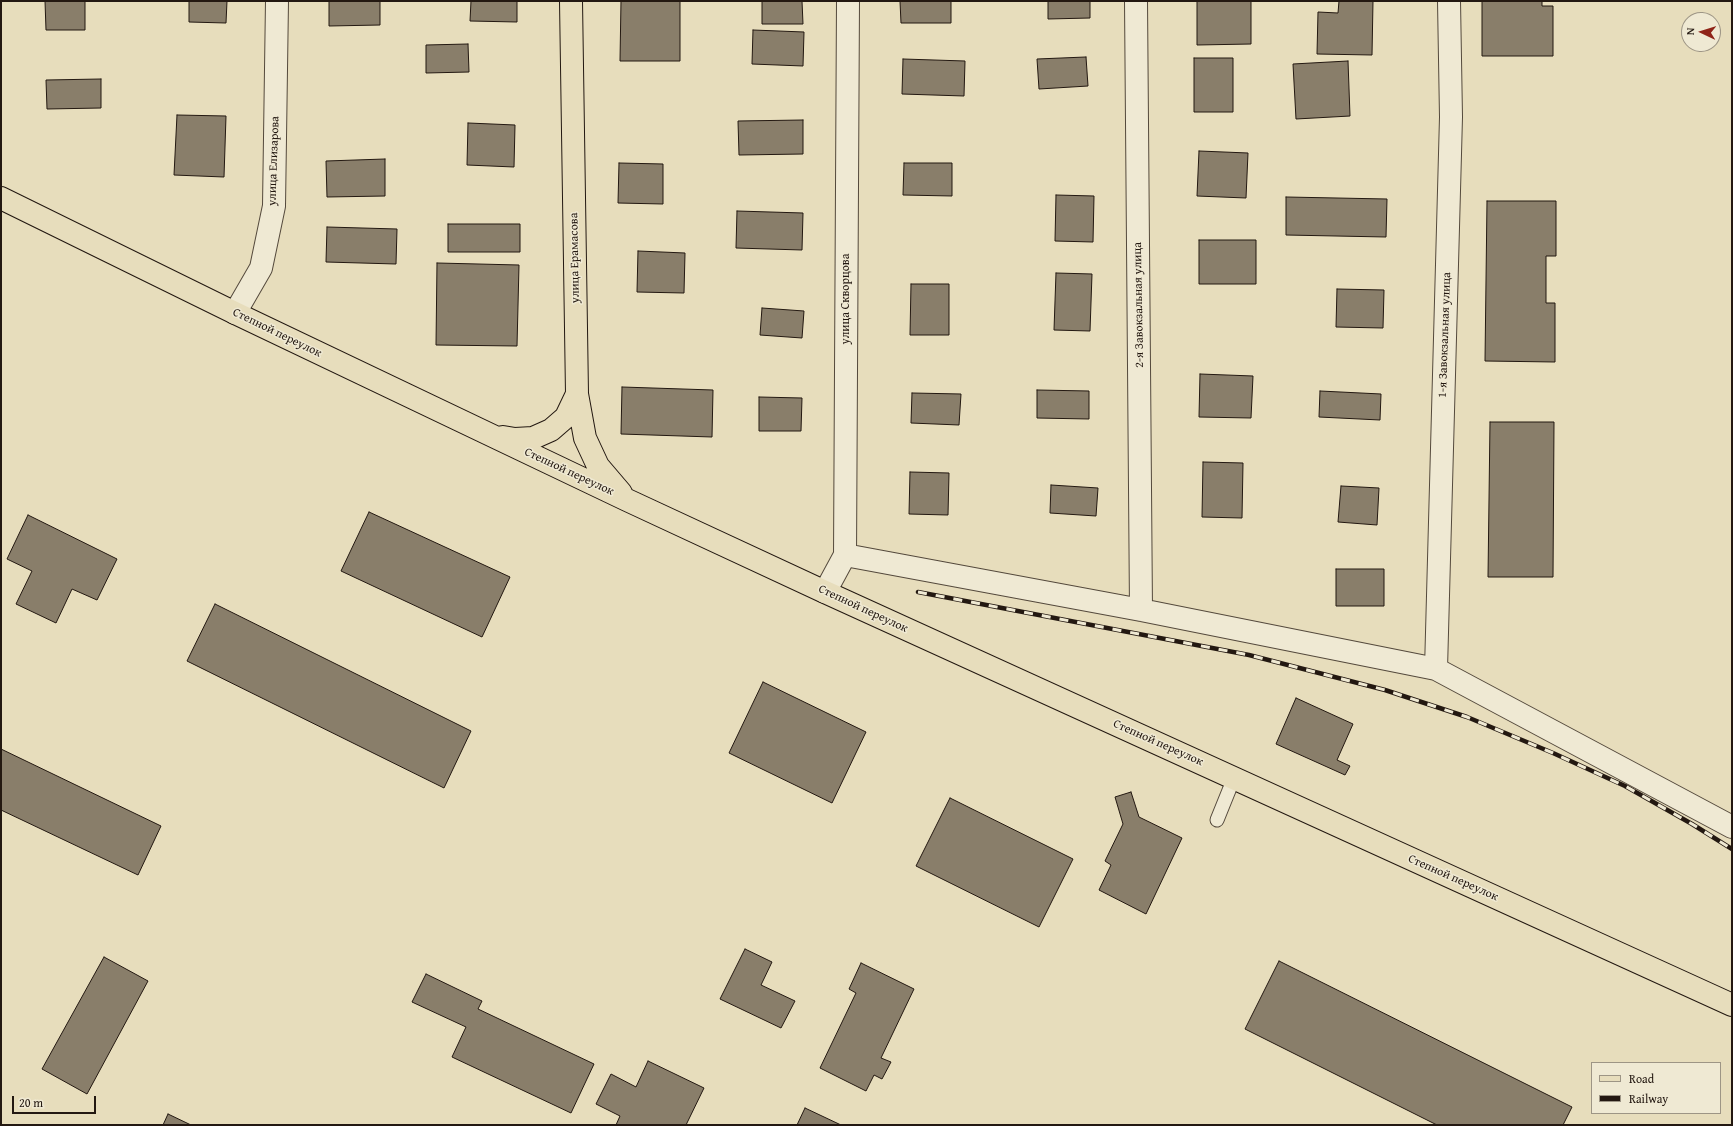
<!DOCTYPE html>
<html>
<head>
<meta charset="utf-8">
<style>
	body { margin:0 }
	#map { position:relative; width:1733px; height:1126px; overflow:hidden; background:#e7ddbc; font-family:"Gentium Book Plus",serif }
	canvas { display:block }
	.frame { position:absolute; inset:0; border:2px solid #231811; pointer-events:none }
	.legend { position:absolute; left:1591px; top:1062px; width:130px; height:52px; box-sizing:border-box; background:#efe9d3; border:1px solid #9d9585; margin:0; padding:5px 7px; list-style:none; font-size:12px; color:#231811 }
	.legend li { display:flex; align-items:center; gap:8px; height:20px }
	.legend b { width:20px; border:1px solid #9d9585 }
	.north { position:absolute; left:1681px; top:12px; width:40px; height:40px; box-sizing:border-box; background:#efe9d3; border:1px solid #9d9585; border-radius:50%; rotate:274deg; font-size:11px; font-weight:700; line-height:16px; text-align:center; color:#231811 }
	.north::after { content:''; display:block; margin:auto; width:14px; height:18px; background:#8f2418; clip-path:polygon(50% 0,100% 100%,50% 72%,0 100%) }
	.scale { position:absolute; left:12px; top:1096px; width:84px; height:18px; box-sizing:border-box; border:2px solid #231811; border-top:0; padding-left:5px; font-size:12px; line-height:14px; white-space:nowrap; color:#231811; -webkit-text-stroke:3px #efe9d3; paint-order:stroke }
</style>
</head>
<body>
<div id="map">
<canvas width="1733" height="1126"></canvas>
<div class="frame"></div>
<ul class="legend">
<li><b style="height:5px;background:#e7ddbc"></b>Road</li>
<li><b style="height:5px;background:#231811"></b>Railway</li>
</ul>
<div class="north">N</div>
<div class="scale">20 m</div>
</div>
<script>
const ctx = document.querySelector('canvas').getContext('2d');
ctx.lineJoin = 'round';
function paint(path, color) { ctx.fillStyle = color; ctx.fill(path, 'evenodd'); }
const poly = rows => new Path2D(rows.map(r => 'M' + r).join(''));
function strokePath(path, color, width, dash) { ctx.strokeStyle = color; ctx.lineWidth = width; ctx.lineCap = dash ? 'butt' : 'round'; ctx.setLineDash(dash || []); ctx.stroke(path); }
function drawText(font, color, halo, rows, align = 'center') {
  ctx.font = font + ' "Gentium Book Plus",serif'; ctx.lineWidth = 3; ctx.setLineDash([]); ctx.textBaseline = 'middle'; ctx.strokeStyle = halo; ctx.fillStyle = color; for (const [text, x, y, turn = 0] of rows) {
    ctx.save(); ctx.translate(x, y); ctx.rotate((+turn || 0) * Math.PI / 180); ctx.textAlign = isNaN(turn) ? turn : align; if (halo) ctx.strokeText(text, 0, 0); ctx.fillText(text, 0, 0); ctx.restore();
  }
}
const building = poly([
	[45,1,85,1,85,30,46,30,45,1],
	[189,1,227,1,226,23,189,22,189,1],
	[329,1,380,1,380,25,329,26,329,1],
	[471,1,517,1,517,22,470,21,471,1],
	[621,1,680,1,680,61,620,61,621,1],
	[762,1,802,1,803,24,762,24,762,1],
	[900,1,951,1,951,23,901,23,900,1],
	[1048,1,1090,1,1090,18,1048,19,1048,1],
	[1197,1,1251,1,1251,44,1197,45,1197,1],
	[1339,1,1373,1,1372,55,1317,54,1318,12,1338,13,1339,1],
	[1482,1,1542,1,1542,6,1553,6,1553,56,1482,56,1482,1],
	[753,30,804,32,803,66,752,64,753,30],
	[468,44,469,72,426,73,426,45,468,44],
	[1086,57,1088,86,1039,89,1037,59,1086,57],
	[1194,58,1233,58,1233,112,1194,112,1194,58],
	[903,59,965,61,964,96,902,94,903,59],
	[1348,61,1350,116,1296,119,1293,64,1348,61],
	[101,79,101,108,47,109,46,80,101,79],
	[177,115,226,116,224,177,174,175,177,115],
	[803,120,803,154,739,155,738,121,803,120],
	[468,123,515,125,514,167,467,165,468,123],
	[1199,151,1248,153,1246,198,1197,196,1199,151],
	[385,159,385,196,327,197,326,161,385,159],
	[619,163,663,164,663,204,618,203,619,163],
	[904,163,952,163,952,196,903,195,904,163],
	[1056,195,1094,196,1093,242,1055,241,1056,195],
	[1286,197,1387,199,1386,237,1286,235,1286,197],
	[1487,201,1556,201,1556,256,1546,256,1546,303,1555,303,1555,362,1485,361,1487,201],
	[737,211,803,213,802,250,736,248,737,211],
	[448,224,520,224,520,252,448,252,448,224],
	[327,227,397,229,396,264,326,262,327,227],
	[1199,240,1256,240,1256,284,1199,284,1199,240],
	[638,251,685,253,684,293,637,292,638,251],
	[437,263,519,265,517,346,436,345,437,263],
	[1056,273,1092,274,1090,331,1054,330,1056,273],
	[911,284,949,284,949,335,910,335,911,284],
	[1337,289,1384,290,1383,328,1336,327,1337,289],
	[762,308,804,311,802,338,760,335,762,308],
	[1200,374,1253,376,1251,418,1199,417,1200,374],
	[622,387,713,390,712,437,621,434,622,387],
	[1037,390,1089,391,1089,419,1037,418,1037,390],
	[1320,391,1381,394,1380,420,1319,417,1320,391],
	[912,393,961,394,959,425,911,423,912,393],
	[759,397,802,398,801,431,759,431,759,397],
	[1490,422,1554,422,1553,577,1488,577,1490,422],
	[1203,462,1243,463,1242,518,1202,517,1203,462],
	[910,472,949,473,948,515,909,514,910,472],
	[1051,485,1098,488,1096,516,1050,513,1051,485],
	[1341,486,1379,488,1377,525,1338,522,1341,486],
	[369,512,510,577,482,637,341,571,369,512],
	[28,515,117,559,97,600,72,589,56,623,16,604,32,571,7,559,28,515],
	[1336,569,1384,569,1384,606,1336,606,1336,569],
	[215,604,471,731,444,788,187,661,215,604],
	[763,682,866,732,832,803,729,753,763,682],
	[1296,698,1353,724,1337,760,1350,766,1345,775,1276,744,1296,698],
	[1,749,161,826,138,875,1,810,1,749],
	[1131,792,1139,817,1182,838,1146,914,1099,890,1111,865,1105,861,1123,824,1115,797,1131,792],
	[950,798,1073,859,1039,927,916,866,950,798],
	[745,949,772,962,761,985,795,1001,781,1028,720,999,745,949],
	[104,957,148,981,87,1094,42,1069,104,957],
	[1279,961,1572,1107,1563,1125,1437,1125,1245,1029,1279,961],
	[861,963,914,989,881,1058,891,1062,882,1079,874,1075,866,1091,820,1068,856,993,849,989,861,963],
	[426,974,482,1001,478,1009,594,1064,571,1113,452,1057,466,1027,412,1002,426,974],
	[648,1061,704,1088,686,1125,616,1125,620,1116,596,1104,611,1074,636,1087,648,1061],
	[805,1108,841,1125,797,1125,805,1108],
	[168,1114,191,1125,163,1125,168,1114]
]);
paint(building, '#897e6a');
strokePath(building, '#231811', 1);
const lane = poly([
	[1217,820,1234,778]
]);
const street = poly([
	[1136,1,1141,610],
	[235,313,261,268,274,206,277,1],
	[845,555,1141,610,1436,669,1732,827],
	[825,592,845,555,848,1],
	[1436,669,1451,117,1449,1]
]);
const primary = poly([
	[571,1,577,394,585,438,598,466,621,493],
	[1,198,235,313,627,500,825,592,1732,1005],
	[503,437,515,439,533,438,551,430,566,417,577,394]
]);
strokePath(lane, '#54493c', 15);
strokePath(street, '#54493c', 24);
strokePath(primary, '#231811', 24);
strokePath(lane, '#efe9d3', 13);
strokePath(street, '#efe9d3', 22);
strokePath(primary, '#e7ddbc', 22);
const rail = poly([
	[918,592,1249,655,1385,690,1467,717,1553,753,1625,786,1692,824,1732,849]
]);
strokePath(rail, '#231811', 4.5);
strokePath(rail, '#efe9d3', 3, [9]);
drawText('12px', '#231811', '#efe9d3', [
	["улица Елизарова",274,161,-88],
	["улица Ерамасова",575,258,-91],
	["улица Скворцова",846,299,-90],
	["2-я Завокзальная улица",1139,305,-91],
	["Степной переулок",277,333,26],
	["1-я Завокзальная улица",1445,335,-88],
	["Степной переулок",569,472,25],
	["Степной переулок",863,609,25],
	["Степной переулок",1158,743,24],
	["Степной переулок",1453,878,24]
]);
</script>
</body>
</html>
